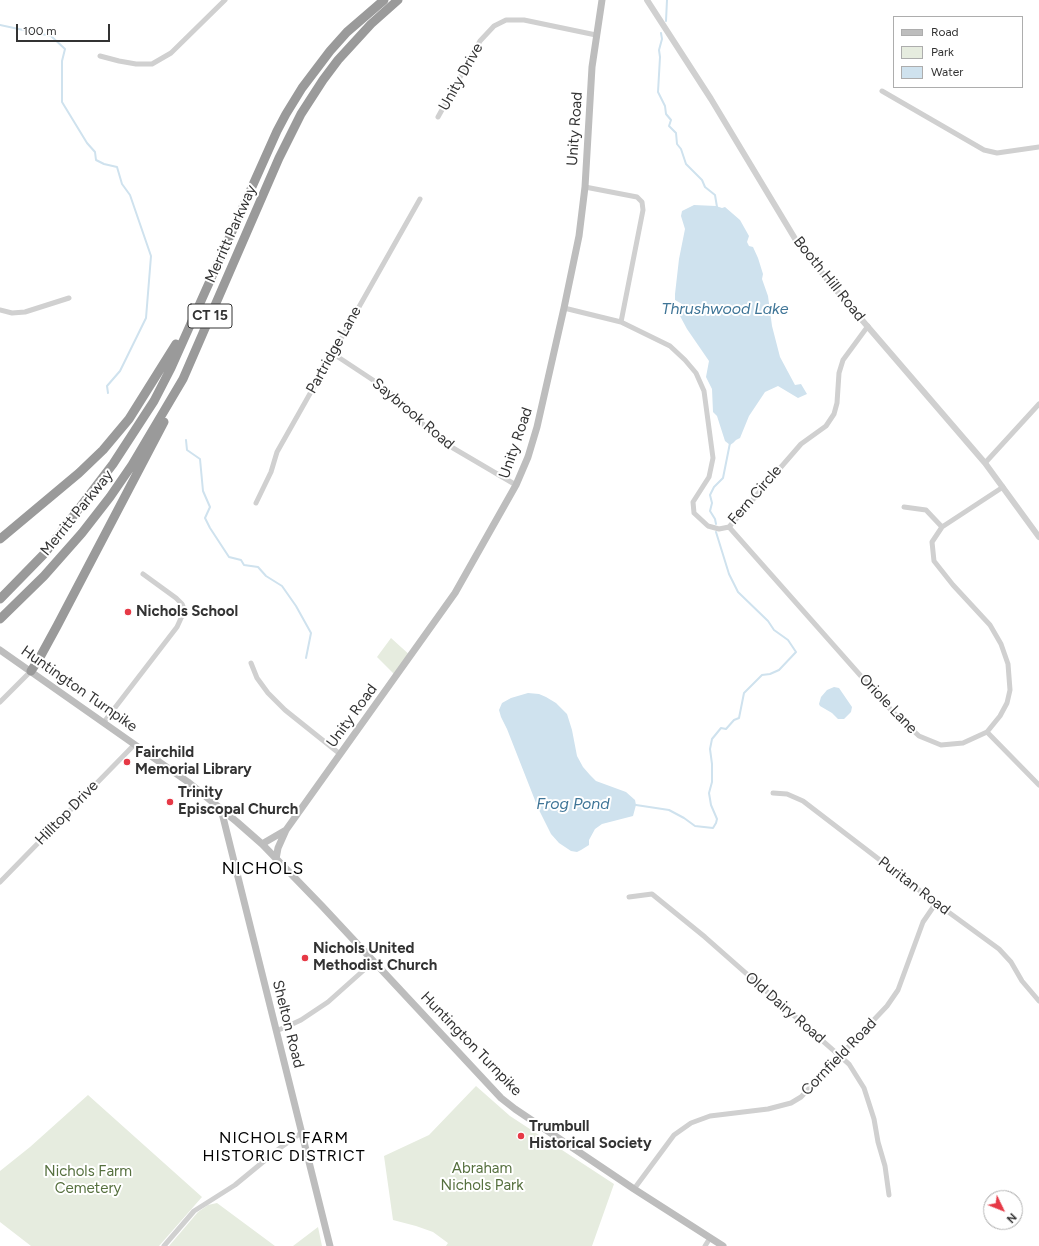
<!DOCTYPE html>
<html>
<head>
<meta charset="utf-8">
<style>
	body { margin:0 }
	#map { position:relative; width:1039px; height:1246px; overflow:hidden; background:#fff; font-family:Figtree,sans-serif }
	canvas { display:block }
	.legend { position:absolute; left:893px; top:16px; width:130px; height:72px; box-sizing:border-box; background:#fff; border:1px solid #adadad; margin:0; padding:5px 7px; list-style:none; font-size:12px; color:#333 }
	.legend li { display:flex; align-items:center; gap:8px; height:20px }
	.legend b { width:20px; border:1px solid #adadad }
	.north { position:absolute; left:983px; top:1190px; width:40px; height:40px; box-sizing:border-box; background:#fff; border:1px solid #adadad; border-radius:50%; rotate:133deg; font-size:11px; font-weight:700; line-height:16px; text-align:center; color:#333 }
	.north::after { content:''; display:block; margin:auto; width:14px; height:18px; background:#e63946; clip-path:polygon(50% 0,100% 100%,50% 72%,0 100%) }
	.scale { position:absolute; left:16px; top:24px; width:94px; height:18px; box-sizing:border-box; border:2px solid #333; border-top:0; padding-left:5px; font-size:12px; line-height:14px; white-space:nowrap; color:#333; -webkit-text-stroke:3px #fff; paint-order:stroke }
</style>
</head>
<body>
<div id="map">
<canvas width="1039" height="1246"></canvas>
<ul class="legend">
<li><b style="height:5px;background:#bdbdbd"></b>Road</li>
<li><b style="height:11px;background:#e6ecdf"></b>Park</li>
<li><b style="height:11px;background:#cfe2ee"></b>Water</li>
</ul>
<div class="north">N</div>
<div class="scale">100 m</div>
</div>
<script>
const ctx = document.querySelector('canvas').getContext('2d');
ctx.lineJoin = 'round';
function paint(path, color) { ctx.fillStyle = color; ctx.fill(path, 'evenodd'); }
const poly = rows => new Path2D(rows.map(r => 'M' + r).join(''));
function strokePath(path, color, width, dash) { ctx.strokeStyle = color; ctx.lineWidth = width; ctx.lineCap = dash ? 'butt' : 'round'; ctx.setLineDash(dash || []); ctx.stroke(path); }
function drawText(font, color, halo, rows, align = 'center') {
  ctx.font = font + ' Figtree,sans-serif'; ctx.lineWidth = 4; ctx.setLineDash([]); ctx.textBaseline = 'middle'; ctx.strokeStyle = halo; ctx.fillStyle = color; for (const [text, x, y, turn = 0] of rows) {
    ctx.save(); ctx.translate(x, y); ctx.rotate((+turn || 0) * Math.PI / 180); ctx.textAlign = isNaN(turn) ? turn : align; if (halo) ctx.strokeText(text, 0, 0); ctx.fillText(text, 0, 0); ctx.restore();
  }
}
paint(poly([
	[391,638,412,657,397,677,377,657],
	[476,1086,510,1116,614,1184,592,1246,446,1246,448,1243,433,1232,416,1226,393,1220,384,1156,429,1135],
	[88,1095,202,1197,159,1246,31,1246,0,1222,0,1171,30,1147],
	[217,1203,275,1246,169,1246,198,1212,208,1205],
	[318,1227,322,1246,293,1246]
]), '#e6ecdf');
paint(poly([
	[694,205,716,206,722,208,725,207,740,220,749,236,747,242,749,246,753,247,758,258,763,274,762,279,768,296,772,326,780,357,795,385,801,384,807,394,798,398,778,386,765,392,749,416,740,438,736,440,733,443,730,445,725,441,717,416,713,412,712,389,706,377,709,361,687,329,680,316,682,304,675,300,675,294,679,259,685,229,681,216,682,211],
	[834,687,839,688,852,707,851,712,844,719,838,719,832,713,820,706,819,704,821,697,827,690],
	[528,693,539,694,546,697,556,703,567,714,572,730,577,756,583,767,590,775,596,781,626,792,635,800,636,805,633,816,602,824,595,829,589,840,589,845,581,850,577,852,571,851,559,843,551,834,538,808,507,729,501,717,499,710,502,703,511,698]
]), '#cfe2ee');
strokePath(poly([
	[666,21,667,0],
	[0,25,51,36,65,49,62,61,62,102,87,143,95,152,96,160,104,164,117,167,122,184,130,195,151,256,146,318,120,371,107,386,108,393],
	[661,33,662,39,659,50,660,57,658,92,665,106,666,114,671,120,669,126,676,133,677,144,681,149,686,164,702,180,705,187,715,195,717,207],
	[186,440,187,450,200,459,203,491,210,507,205,518,210,528,229,557,241,560,244,565,258,567,266,576,282,586,296,606,311,633,306,658],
	[716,524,715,519,710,511,712,503,710,495,714,487,723,478,730,443],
	[636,805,669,810,684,818,695,826,713,828,716,823,717,819,711,805,709,793,712,782,712,764,710,749,712,739,721,728,726,729,734,720,739,718,744,693,762,675,770,674,779,670,796,652,788,640,774,630,768,621,738,592,729,574,716,532]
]), '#cfe2ee', 2);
strokePath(poly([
	[100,56,119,61,136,64,152,64,171,53,225,0],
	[882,91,984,150,997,153,1039,147],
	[438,117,480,41,494,26,506,20,524,20,596,35],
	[585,187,637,197,642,202,643,210,621,322],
	[564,308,621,322,670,346,685,360,696,373,704,391,713,458,709,477,693,502,694,513,708,526,719,529,729,527,801,444,826,426,834,414,837,403,839,373,843,360,868,326],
	[0,310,12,313,25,312,69,298],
	[332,353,385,388,425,426,453,448,516,485],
	[985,463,1039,404],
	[256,503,271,472,277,452,420,199],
	[904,507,926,510,942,527],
	[729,527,891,710,919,736,941,745,963,743,987,732,1000,716,1007,703,1010,690,1008,664,1001,644,990,625,953,585,934,561,932,542,942,527,1003,487],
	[251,663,257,678,268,693,285,710,340,754],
	[0,702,31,671],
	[104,722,177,627,182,616,184,609,182,604,176,598,143,574],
	[987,732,1039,785],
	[773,793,787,794,803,801,936,903,999,949,1011,962,1022,981,1039,1001],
	[0,882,135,744],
	[629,897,652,894,705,937,849,1064,864,1088,874,1119,878,1142,885,1166,889,1195],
	[276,1031,288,1026,301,1020,328,1002,374,961],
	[634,1189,674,1135,691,1123,710,1116,768,1109,791,1103,801,1097,887,1006,898,990,923,922,936,903],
	[164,1246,194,1211,235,1185,280,1148,301,1133],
	[705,1246,710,1238]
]), '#d0d0d0', 5);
strokePath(poly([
	[647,0,711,99,797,242,831,284,985,463,1039,537]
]), '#d0d0d0', 6);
strokePath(poly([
	[0,650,188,782,237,822,262,844,322,906,501,1098,515,1109,634,1189,723,1246],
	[221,809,330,1246],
	[262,844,286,830],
	[276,859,278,848,286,830,455,593,516,485,528,457,537,427,564,308,579,236,585,187,592,67,602,0]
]), '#bdbdbd', 7);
strokePath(poly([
	[0,539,79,473,103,450,129,419,176,344],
	[0,599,45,553,113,464,154,401,171,368,277,131,286,114,302,88,330,51,347,32,384,0],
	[0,619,44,576,82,533,110,497,132,465,183,379,279,158,301,114,323,80,338,60,371,24,398,0],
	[31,671,39,659,57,626,164,422]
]), '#9a9a9a', 9);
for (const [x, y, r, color] of [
	[128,612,4,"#e63946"],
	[127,762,4,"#e63946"],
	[170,802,4,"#e63946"],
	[305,958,4,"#e63946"],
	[521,1136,4,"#e63946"]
]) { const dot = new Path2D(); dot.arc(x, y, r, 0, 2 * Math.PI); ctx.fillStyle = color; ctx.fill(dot); strokePath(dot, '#fff', 1.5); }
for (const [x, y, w] of [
	[210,316,44]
]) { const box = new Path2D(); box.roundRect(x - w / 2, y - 12, w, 24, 3); ctx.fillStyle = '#fff'; ctx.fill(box); strokePath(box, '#333', 1); }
drawText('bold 14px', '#333', null, [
	["CT 15",210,316]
]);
drawText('15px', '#333', '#fff', [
	["Unity Drive",461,77,-61],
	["Unity Road",575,129,-86],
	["Merritt Parkway",231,234,-66],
	["Booth Hill Road",829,279,51],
	["Partridge Lane",334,350,-61],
	["Saybrook Road",413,414,40],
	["Unity Road",516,443,-71],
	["Fern Circle",755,495,-49],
	["Merritt Parkway",77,513,-51],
	["Huntington Turnpike",79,689,35],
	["Oriole Lane",888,704,46],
	["Unity Road",352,716,-54],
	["Hilltop Drive",67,813,-46],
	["Puritan Road",914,886,37],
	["Old Dairy Road",785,1008,41],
	["Shelton Road",288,1024,76],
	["Huntington Turnpike",471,1044,46],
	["Cornfield Road",839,1057,-46]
]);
drawText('bold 15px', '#333', '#fff', [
	["Nichols School",136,612],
	["Fairchild",135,753],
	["Memorial Library",135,770],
	["Trinity",178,793],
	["Episcopal Church",178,810],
	["Nichols United",313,949],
	["Methodist Church",313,966],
	["Trumbull",529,1127],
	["Historical Society",529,1144]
], 'left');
drawText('15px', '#56703f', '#fff', [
	["Abraham",482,1169],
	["Nichols Park",482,1186],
	["Nichols Farm",88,1172],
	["Cemetery",88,1189]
]);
drawText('italic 16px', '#3f7597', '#fff', [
	["Thrushwood Lake",725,309],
	["Frog Pond",573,804]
]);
ctx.letterSpacing = '1px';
drawText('16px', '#000', '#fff', [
	["NICHOLS FARM",284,1138],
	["HISTORIC DISTRICT",284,1156]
]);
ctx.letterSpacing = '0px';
ctx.letterSpacing = '1px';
drawText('17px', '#000', '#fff', [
	["NICHOLS",263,869]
]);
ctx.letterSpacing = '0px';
</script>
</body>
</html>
